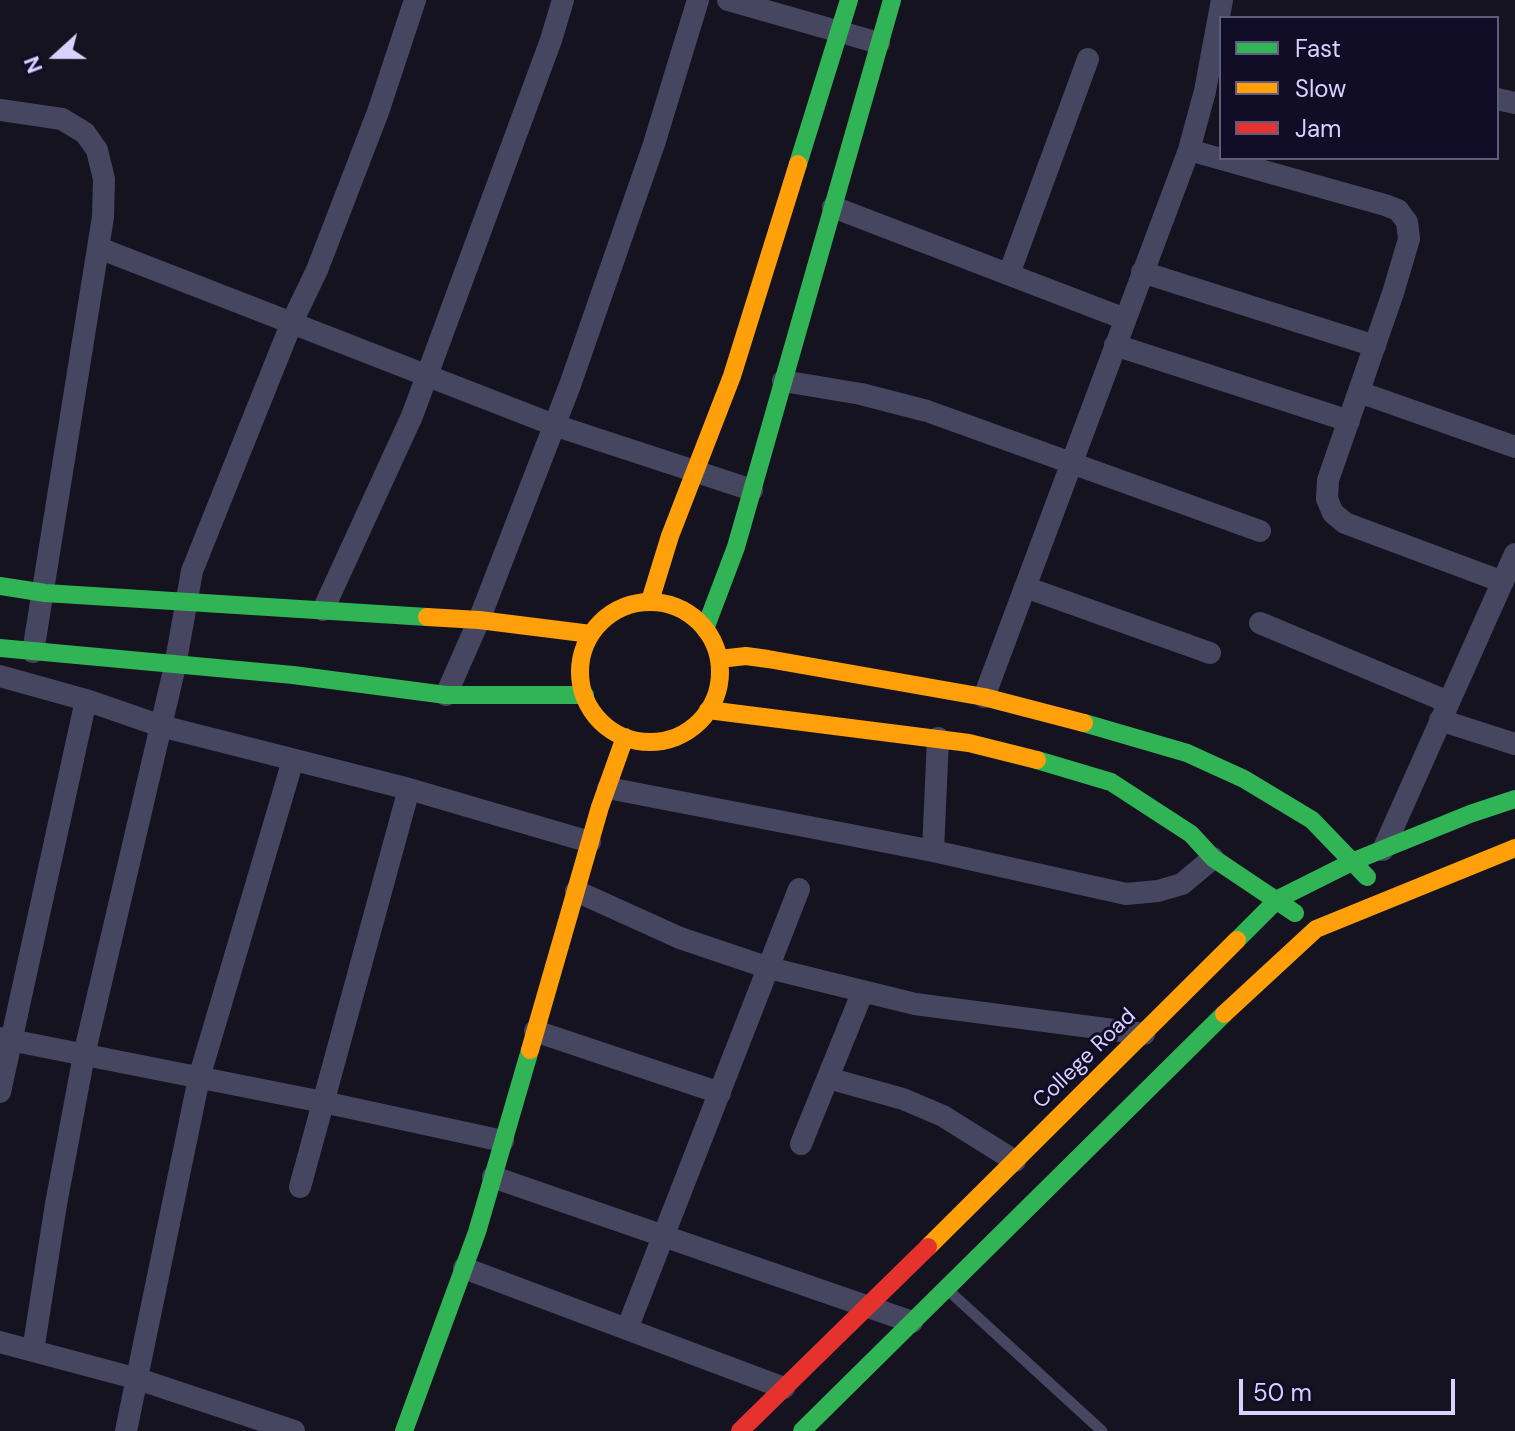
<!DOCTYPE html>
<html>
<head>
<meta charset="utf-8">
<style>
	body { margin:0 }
	#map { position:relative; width:1515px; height:1431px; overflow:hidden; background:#151320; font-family:"DM Sans",sans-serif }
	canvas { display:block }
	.legend { position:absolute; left:1219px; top:16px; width:280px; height:144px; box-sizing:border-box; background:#110d26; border:2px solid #605c7d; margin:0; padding:10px 14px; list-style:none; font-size:24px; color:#d7d2ff }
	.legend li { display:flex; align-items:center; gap:16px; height:40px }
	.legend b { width:40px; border:2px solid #605c7d }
	.north { position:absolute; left:16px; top:16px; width:80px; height:80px; -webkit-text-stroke:6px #110d26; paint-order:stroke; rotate:249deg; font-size:22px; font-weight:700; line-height:32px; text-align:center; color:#d7d2ff }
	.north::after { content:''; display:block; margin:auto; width:28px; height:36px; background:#d7d2ff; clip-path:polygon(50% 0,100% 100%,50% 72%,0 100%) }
	.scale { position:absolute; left:1239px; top:1379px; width:216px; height:36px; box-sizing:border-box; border:4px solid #d7d2ff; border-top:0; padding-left:10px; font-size:24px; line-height:28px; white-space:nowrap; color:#d7d2ff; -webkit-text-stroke:6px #110d26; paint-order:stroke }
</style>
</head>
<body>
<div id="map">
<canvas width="1515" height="1431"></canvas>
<ul class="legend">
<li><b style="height:10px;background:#30b455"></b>Fast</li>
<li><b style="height:10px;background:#ff9f0a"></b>Slow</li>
<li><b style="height:10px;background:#e5322d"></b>Jam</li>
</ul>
<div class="north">N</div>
<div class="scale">50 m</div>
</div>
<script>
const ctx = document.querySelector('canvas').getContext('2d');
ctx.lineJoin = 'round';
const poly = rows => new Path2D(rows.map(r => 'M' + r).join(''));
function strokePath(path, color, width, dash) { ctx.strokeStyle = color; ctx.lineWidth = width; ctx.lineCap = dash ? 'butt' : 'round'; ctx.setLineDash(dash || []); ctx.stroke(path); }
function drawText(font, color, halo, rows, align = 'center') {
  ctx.font = font + ' "DM Sans",sans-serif'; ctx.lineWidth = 6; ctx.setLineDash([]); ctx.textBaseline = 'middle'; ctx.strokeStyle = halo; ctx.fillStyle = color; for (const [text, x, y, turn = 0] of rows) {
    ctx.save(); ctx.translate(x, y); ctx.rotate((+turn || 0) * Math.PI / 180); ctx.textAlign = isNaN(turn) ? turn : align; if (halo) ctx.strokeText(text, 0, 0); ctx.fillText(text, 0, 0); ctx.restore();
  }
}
strokePath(poly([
	[949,1291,1102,1431]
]), '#474661', 11);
strokePath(poly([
	[728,0,879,43],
	[1497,99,1515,103],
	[0,110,62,119,85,133,97,150,104,179,103,217,33,652],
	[1189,150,1385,205,1398,210,1407,222,1409,239,1393,293,1328,480,1327,499,1333,513,1345,523,1503,582],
	[833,207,1125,319],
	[99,248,554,425,752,490],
	[1142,272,1375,346],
	[1009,274,1088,59],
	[1115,345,1349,421],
	[783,381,861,394,927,411,1260,531],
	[1359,392,1515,447],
	[1025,587,1210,653],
	[323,610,412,416,551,40,563,0],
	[1260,623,1448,702],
	[0,676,86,700,161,726,409,789,590,842],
	[446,695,479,620,570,385,654,144,698,0],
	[984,697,1189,150,1205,91,1222,0],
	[1440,720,1515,744],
	[608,788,933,851,1126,894,1158,891,1182,884,1213,858],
	[1383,850,1515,554],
	[933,851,938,738],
	[576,891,680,938,769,968,915,1004,1144,1034],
	[535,1031,720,1093],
	[0,1038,323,1102,503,1141],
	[828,1078,903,1099,943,1116,1015,1161],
	[0,1092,86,700],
	[801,1144,863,991],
	[493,1177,912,1322],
	[300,1187,409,789],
	[464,1268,784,1388],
	[627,1329,799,889],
	[0,1342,138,1379,294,1431],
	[33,1351,56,1204,84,1055,175,666,192,571,292,322,317,270,378,112,415,0],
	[126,1431,199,1078,293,760]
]), '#474661', 22);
strokePath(poly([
	[798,164,849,0],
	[0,586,45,593,427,617],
	[705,629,736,547,892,0],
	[0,648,293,675,446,695,585,695],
	[1084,723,1187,753,1244,779,1312,820,1367,877],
	[1037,760,1111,782,1191,834,1213,858,1295,913],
	[1237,940,1278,899,1354,861,1470,814,1515,799],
	[404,1431,477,1232,530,1050],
	[802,1431,1224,1014]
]), '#30b455', 18);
strokePath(poly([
	[650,601,670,536,732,376,798,164],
	'580 672a70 70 0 1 1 140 0a70 70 0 1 1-140 0Z',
	[427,617,479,620,591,634],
	[719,659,746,656,768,659,984,697,1084,723],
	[708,710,969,743,1037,760],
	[1224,1014,1316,929,1515,848],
	[530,1050,600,807,625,737],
	[928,1247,1237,940]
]), '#ff9f0a', 18);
strokePath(poly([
	[740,1431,928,1247]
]), '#e5322d', 18);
drawText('22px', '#d7d2ff', '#110d26', [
	["College Road",1085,1059,-44]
]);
</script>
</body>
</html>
